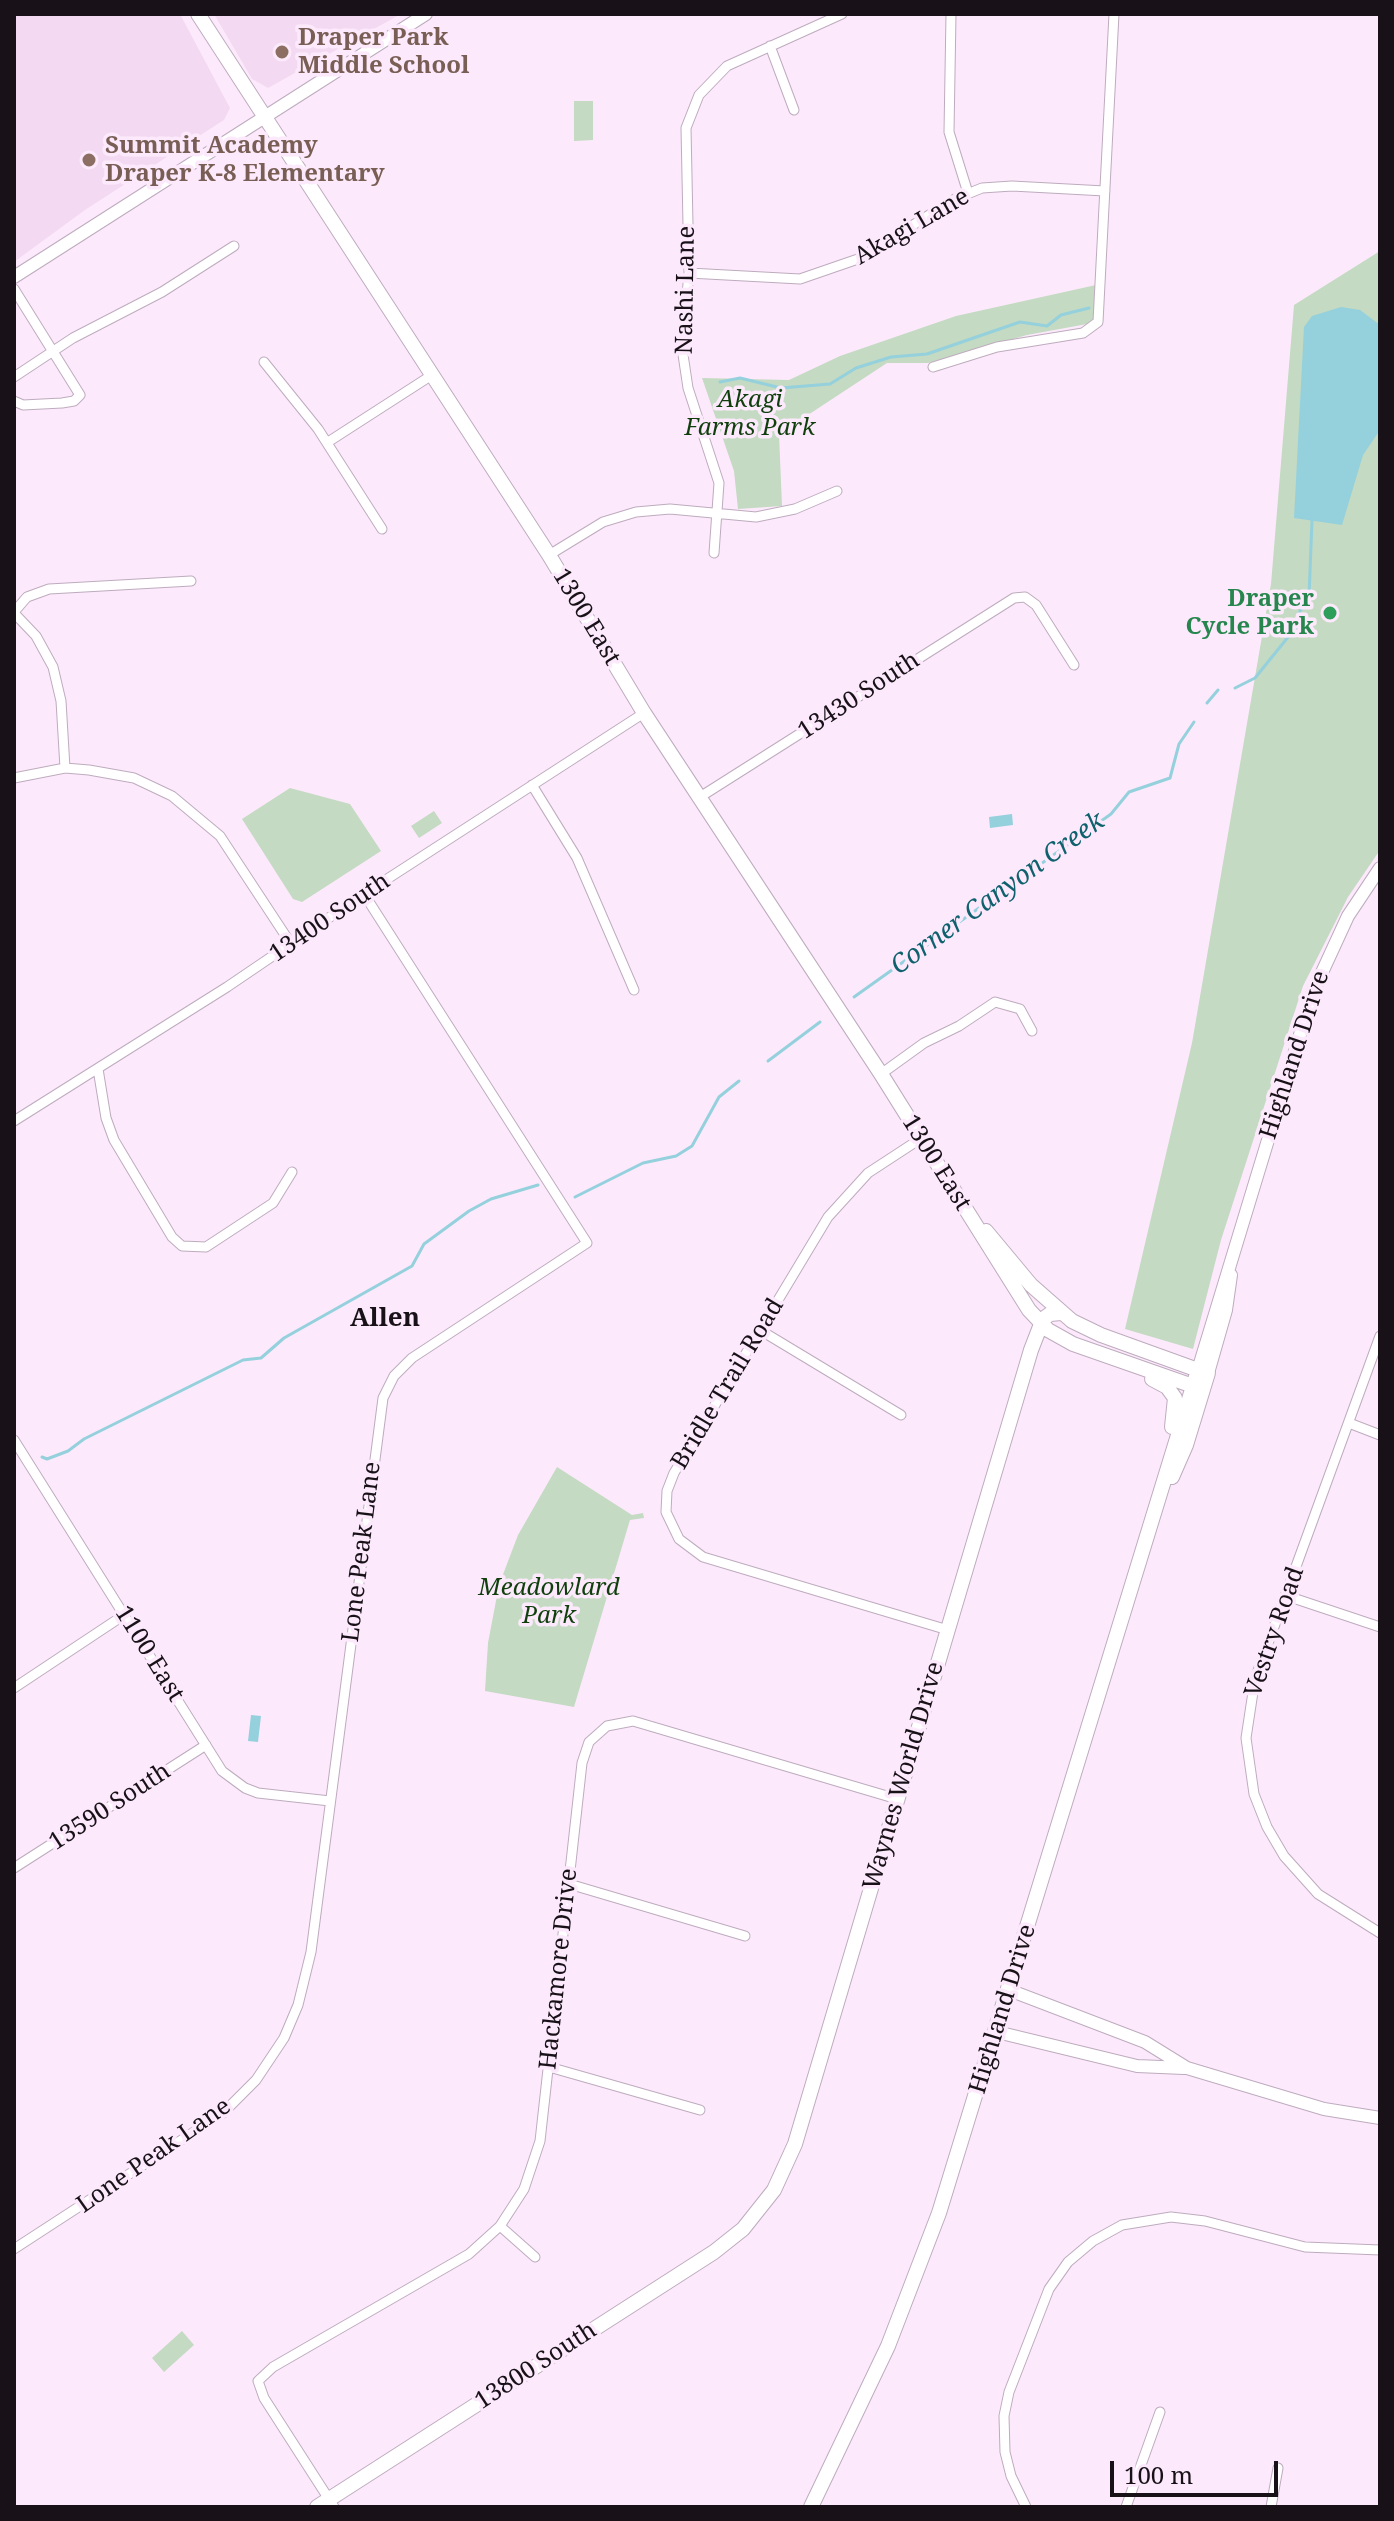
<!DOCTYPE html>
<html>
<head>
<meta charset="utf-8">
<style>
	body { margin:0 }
	#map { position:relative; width:1394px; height:2521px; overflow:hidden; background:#fceafc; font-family:"Noto Serif",serif }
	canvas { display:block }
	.frame { position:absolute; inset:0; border:16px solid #181218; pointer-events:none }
	.scale { position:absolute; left:1110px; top:2461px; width:168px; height:36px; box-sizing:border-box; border:4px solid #181218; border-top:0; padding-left:10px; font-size:24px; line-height:28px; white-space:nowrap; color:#181218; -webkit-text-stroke:6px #fceafc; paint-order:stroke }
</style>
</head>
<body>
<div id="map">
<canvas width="1394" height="2521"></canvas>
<div class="frame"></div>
<div class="scale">100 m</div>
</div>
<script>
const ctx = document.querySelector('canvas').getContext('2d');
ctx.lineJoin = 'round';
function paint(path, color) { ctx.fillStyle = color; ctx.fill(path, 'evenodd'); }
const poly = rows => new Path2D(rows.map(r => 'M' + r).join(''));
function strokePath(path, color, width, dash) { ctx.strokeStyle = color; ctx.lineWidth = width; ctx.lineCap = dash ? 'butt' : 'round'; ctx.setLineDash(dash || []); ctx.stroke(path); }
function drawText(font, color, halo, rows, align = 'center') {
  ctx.font = font + ' "Noto Serif",serif'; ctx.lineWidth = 7; ctx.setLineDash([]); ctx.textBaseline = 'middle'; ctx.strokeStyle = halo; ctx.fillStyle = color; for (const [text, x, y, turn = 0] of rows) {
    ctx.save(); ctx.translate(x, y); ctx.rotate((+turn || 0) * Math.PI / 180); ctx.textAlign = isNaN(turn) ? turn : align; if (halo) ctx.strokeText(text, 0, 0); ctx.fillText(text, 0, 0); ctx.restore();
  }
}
paint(poly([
	[14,14,180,14,230,108,224,120,85,210,14,262],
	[214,14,401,14,268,88,252,79]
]), '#f3daf2');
paint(poly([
	[574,101,593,101,593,140,574,141],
	[1380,251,1380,850,1348,897,1303,986,1221,1240,1193,1349,1125,1329,1192,1043,1271,584,1294,305],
	[1096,285,1093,319,1087,324,1027,335,928,363,887,363,779,434,782,506,738,509,734,471,702,378,789,380,840,356,956,316],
	[290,788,350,804,381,851,302,902,293,899,242,819],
	[434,811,442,823,419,838,411,826],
	[557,1467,632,1515,643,1513,644,1518,630,1520,574,1707,485,1691,488,1643,499,1585,518,1535],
	[182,2331,194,2345,164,2372,152,2358]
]), '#c4dac2');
paint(poly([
	[1341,307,1360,310,1380,325,1380,430,1363,455,1342,525,1294,518,1304,327,1312,316],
	[1012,814,1013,825,990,828,989,817],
	[251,1715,261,1716,258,1742,248,1741]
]), '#95d0dd');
strokePath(poly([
	[720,382,740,378,781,388,830,384,856,368,891,357,927,354,1020,322,1047,326,1061,315,1089,308],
	[1235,688,1255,678,1297,626,1300,611,1309,597,1312,520],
	[1207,703,1218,690],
	[854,997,1111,814,1129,792,1170,778,1179,744,1194,722],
	[768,1061,820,1022],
	[575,1197,643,1163,676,1156,692,1146,719,1097,739,1081],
	[42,1457,47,1459,68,1451,84,1439,243,1360,261,1358,284,1338,412,1266,424,1244,469,1211,491,1199,538,1185]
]), '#95d0dd', 3);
const minor = poly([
	[951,14,949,132,968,193],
	[770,46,794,110],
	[689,273,800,279,858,259,955,199,982,188,1012,186,1105,191],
	[14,289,80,395,74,401,62,403,23,405,14,401],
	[264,362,318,429,382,529],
	[933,367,997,347,1083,333,1098,322,1114,14],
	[14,377,73,338,162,292,234,246],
	[328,442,432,375],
	[714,553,719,483,688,388,682,348,689,273,686,128,699,95,727,66,842,14],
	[549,555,603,522,636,512,670,509,756,517,795,509,837,491],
	[14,612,27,597,49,589,191,581],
	[14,613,36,636,53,667,61,701,65,768],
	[14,778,65,768,89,770,134,778,172,796,220,836,291,944],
	[532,785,577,858,634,990],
	[700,797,1014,598,1025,597,1036,605,1074,665],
	[98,1069,106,1118,114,1140,172,1237,182,1246,206,1247,273,1203,292,1172],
	[881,1074,924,1043,959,1026,995,1002,1020,1009,1032,1031],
	[14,1121,227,987,364,894,644,713],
	[920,1139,868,1173,828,1217,674,1473,667,1491,666,1512,679,1539,703,1557,948,1630],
	[760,1330,901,1415],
	[1380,1336,1255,1679,1246,1738,1254,1794,1267,1827,1284,1856,1318,1894,1380,1933],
	[1349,1423,1380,1435],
	[14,1440,222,1771,245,1788,258,1793,330,1801],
	[1287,1596,1380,1627],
	[14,1688,124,1615],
	[14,1868,206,1745],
	[569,1884,745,1936],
	[549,2067,700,2110],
	[500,2226,535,2257],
	[14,2249,223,2113,256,2080,284,2038,298,2005,311,1952,383,1398,394,1376,412,1358,587,1243,364,894],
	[334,2507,264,2398,258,2381,273,2367,469,2254,500,2226,524,2189,540,2141,582,1763,589,1742,607,1726,633,1721,897,1799],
	[1026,2507,1011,2476,1005,2452,1004,2416,1009,2392,1049,2289,1068,2262,1093,2241,1122,2225,1171,2217,1205,2221,1305,2247,1380,2250],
	[1126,2507,1160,2412],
	[1271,2507,1278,2468]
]);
const tertiary = poly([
	[14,277,426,14],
	[1198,1370,1313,992,1348,916,1380,868],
	[1208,1373,1226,1310,1231,1275],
	[1009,1990,1145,2042,1187,2068,1324,2109,1380,2118],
	[997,2032,1137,2066,1184,2068]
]);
const secondary = poly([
	[198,14,549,555,644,713,881,1074,1029,1310,1048,1330,1073,1344,1193,1386],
	[1152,1379,1167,1387,1175,1398,1172,1427],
	[1172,1477,1186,1445,1208,1373],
	[317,2507,714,2252,743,2229,774,2190,795,2144,1031,1350,1043,1319,1050,1314,1061,1313],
	[811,2507,888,2346,939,2213,1198,1370,1101,1335,1072,1321,1031,1285,986,1231]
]);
strokePath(minor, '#beacbe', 11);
strokePath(tertiary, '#beacbe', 14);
strokePath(secondary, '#beacbe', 16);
strokePath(minor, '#fff', 9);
strokePath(tertiary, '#fff', 12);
strokePath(secondary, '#fff', 14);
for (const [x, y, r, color] of [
	[282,52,8,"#8d6e63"],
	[89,160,8,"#8d6e63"],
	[1330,613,8,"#2e9e5b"]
]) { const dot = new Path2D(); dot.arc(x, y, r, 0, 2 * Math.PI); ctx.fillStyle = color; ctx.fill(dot); strokePath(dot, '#fceafc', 3); }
drawText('bold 24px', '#785e54', '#fceafc', [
	["Draper Park",298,38],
	["Middle School",298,66],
	["Summit Academy",105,146],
	["Draper K-8 Elementary",105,174]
], 'left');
drawText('24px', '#181218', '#fceafc', [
	["Akagi Lane",912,227,-30],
	["Nashi Lane",686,290,-89],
	["1300 East",586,617,59],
	["13430 South",859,696,-33],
	["13400 South",330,918,-34],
	["Highland Drive",1295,1055,-72],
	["1300 East",936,1163,58],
	["Bridle Trail Road",728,1384,-59],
	["Lone Peak Lane",362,1552,-83],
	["Vestry Road",1275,1632,-71],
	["1100 East",149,1654,58],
	["Waynes World Drive",904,1776,-74],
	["13590 South",110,1807,-33],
	["Hackamore Drive",559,1969,-84],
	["Highland Drive",1003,2009,-73],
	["Lone Peak Lane",154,2156,-35],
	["13800 South",536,2366,-33]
]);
drawText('italic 24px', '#103f0d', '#fceafc', [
	["Akagi",750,400],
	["Farms Park",750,428],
	["Meadowlard",549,1588],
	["Park",549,1616]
]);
drawText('bold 24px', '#27864d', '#fceafc', [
	["Draper",1314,599],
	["Cycle Park",1314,627]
], 'right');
drawText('italic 26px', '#0f616e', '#fceafc', [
	["Corner Canyon Creek",998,894,-36]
]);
drawText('bold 26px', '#181218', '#fceafc', [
	["Allen",385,1319]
]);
</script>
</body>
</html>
